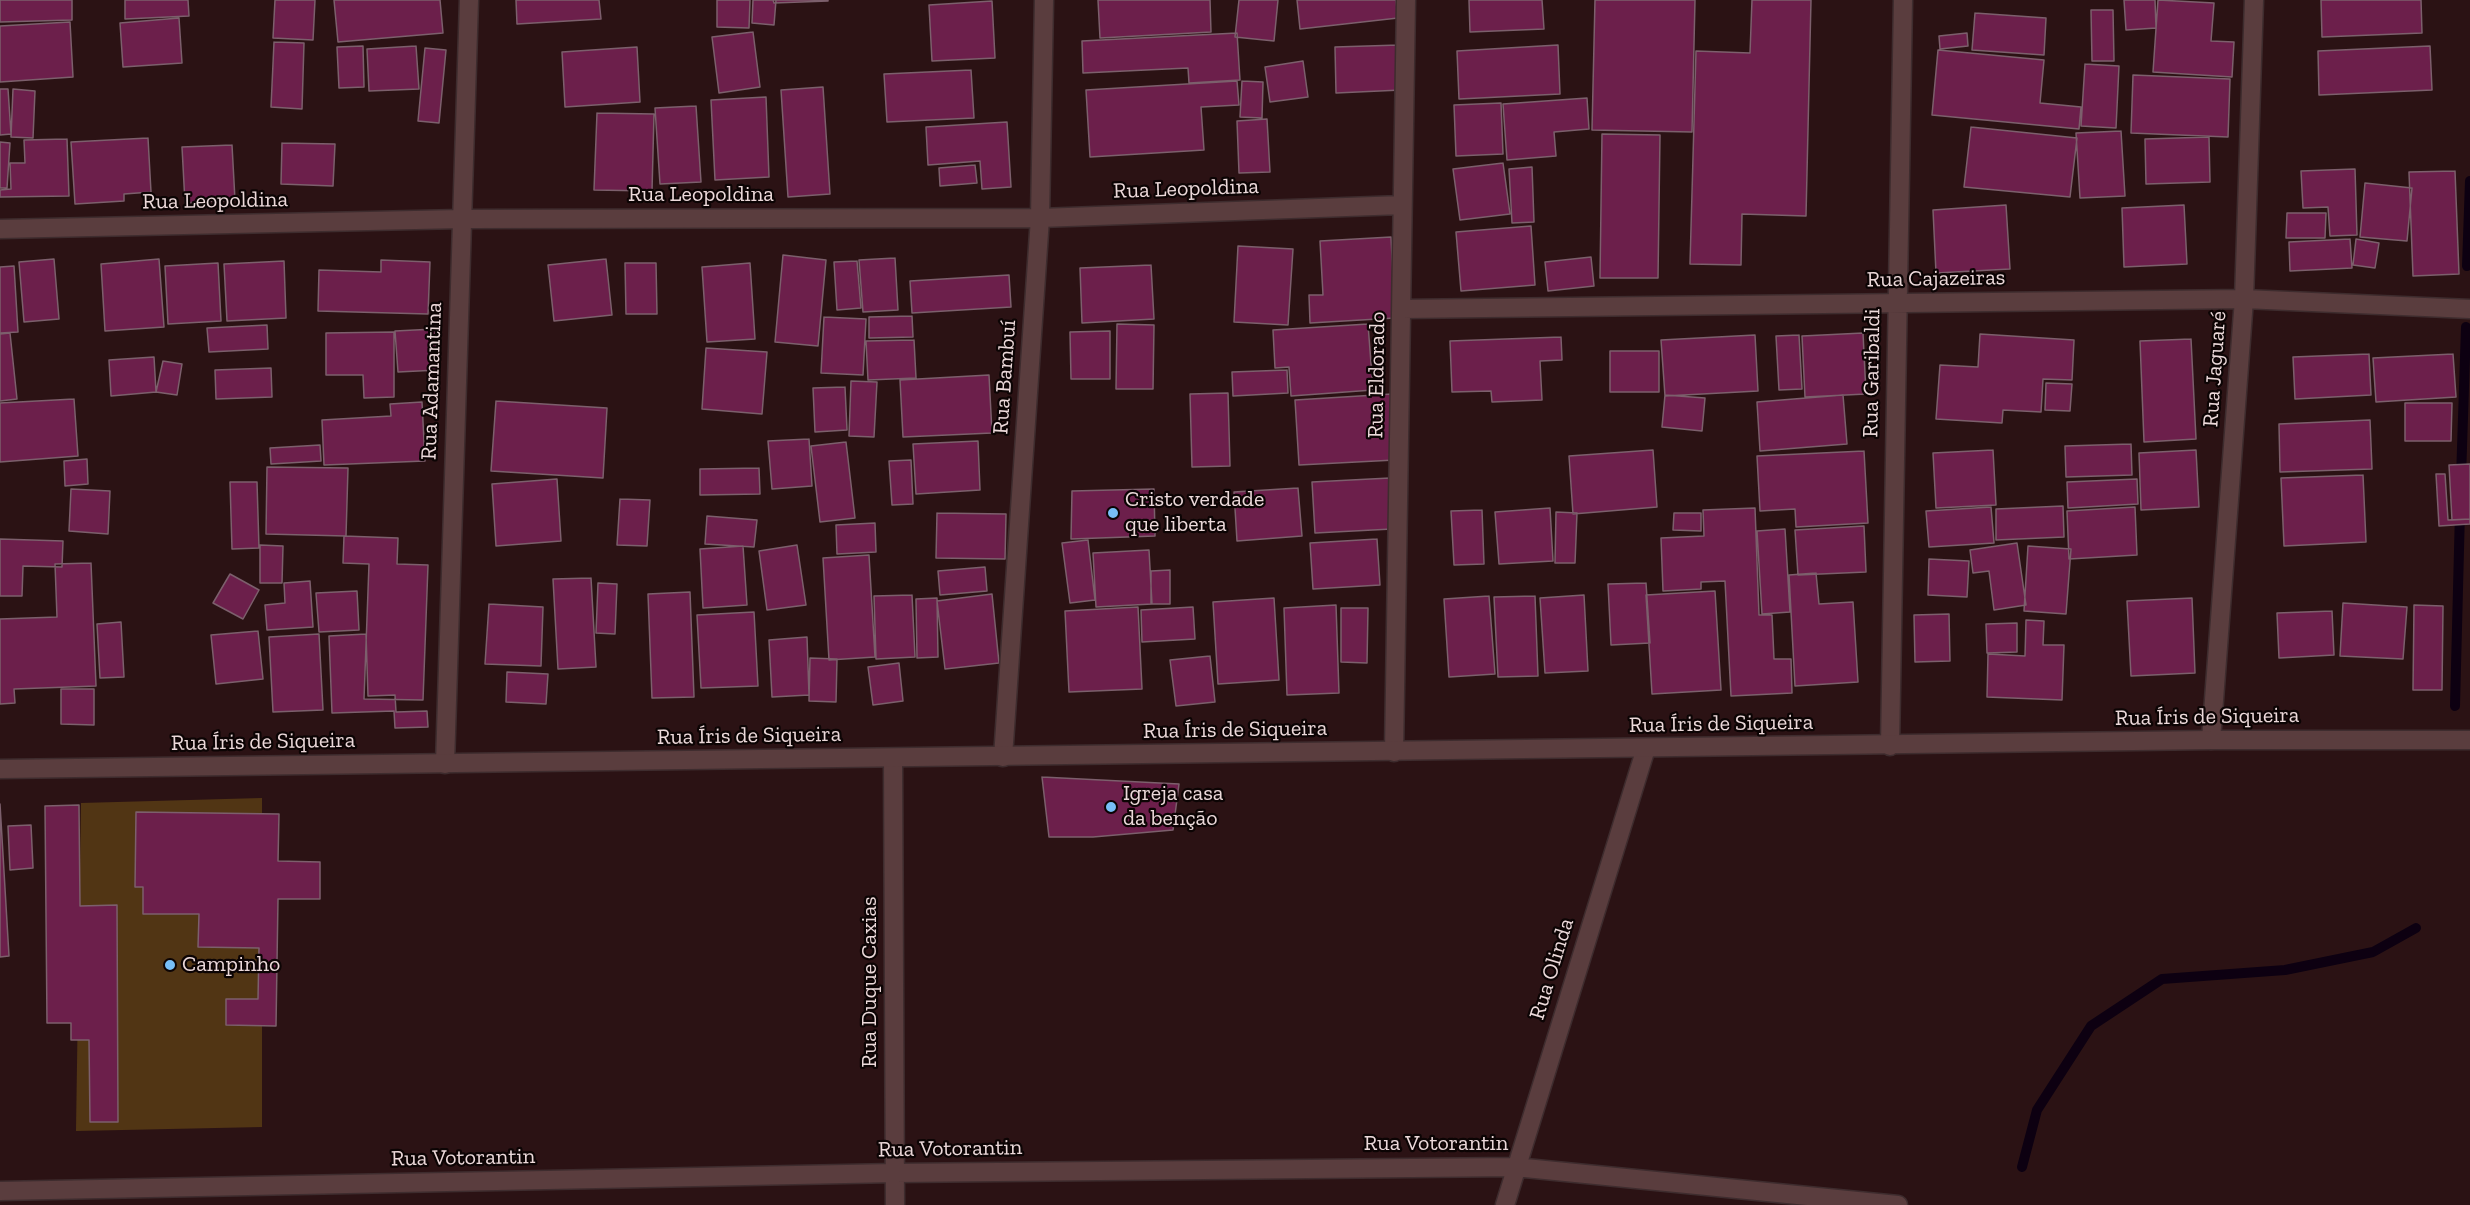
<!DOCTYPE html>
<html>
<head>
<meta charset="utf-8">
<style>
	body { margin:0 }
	canvas { display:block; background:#2b1214 }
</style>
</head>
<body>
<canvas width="2470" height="1205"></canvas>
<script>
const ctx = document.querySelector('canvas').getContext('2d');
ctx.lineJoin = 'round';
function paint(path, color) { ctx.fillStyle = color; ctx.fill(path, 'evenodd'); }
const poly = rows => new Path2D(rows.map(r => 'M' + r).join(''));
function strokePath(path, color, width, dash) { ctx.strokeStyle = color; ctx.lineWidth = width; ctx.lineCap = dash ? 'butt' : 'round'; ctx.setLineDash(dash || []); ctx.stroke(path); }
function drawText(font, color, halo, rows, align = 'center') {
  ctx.font = font + ' "Zilla Slab",serif'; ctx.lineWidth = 4.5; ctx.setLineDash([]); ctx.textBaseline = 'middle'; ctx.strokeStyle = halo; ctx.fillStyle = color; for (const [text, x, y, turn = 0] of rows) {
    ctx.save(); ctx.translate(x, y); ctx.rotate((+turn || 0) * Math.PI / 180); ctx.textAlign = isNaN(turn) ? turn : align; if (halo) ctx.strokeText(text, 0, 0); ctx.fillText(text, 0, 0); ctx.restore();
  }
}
paint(poly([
	[262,798,262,1127,76,1131,81,803]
]), '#513514');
strokePath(poly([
	[2467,266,2470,181],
	[2461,478,2466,327],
	[2455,706,2460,511],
	[2022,1167,2037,1110,2091,1026,2162,979,2285,970,2373,952,2416,928]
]), '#0d0011', 10);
const building = poly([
	[0,0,72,0,72,20,0,22,0,0],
	[125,0,188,0,189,16,125,19,125,0],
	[275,0,315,0,313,40,273,38,275,0],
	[334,0,440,0,443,33,338,42,334,0],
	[516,0,599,0,601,19,517,24,516,0],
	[717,0,750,0,749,28,717,27,717,0],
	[753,0,776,0,774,25,752,23,753,0],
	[773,0,828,0,828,1,774,3,773,0],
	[1098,0,1210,0,1211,32,1100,38,1098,0],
	[1239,0,1278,0,1274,41,1235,37,1239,0],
	[1297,0,1396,0,1398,18,1300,29,1297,0],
	[1469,0,1542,0,1544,29,1470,32,1469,0],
	[1595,0,1695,0,1692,132,1592,130,1595,0],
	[1752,0,1811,0,1806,216,1742,214,1741,265,1690,264,1696,51,1750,53,1752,0],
	[2124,0,2155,0,2156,28,2126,30,2124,0],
	[2158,0,2214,3,2211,41,2234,42,2232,77,2153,72,2158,0],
	[2321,0,2421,0,2422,33,2322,37,2321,0],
	[992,1,995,58,932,61,929,5,992,1],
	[2091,10,2113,10,2114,61,2092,61,2091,10],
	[1975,13,2046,18,2044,55,1972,50,1975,13],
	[179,18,182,63,123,67,120,23,179,18],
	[70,22,73,77,0,82,0,26,70,22],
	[753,32,760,87,719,93,712,37,753,32],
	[1237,33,1240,80,1189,83,1188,68,1083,73,1082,41,1237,33],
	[1967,33,1968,46,1940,49,1939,36,1967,33],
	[274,42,304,43,302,109,271,107,274,42],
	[1399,45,1401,90,1336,93,1335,47,1399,45],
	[1558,45,1560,94,1459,99,1457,51,1558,45],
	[363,46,364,87,339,88,337,47,363,46],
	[416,46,419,89,369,91,367,49,416,46],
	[2430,46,2432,90,2319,95,2318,51,2430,46],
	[637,47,640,102,565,107,562,52,637,47],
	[425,48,446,50,439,123,418,121,425,48],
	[1938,50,2044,60,2040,103,2081,107,2079,129,1932,115,1938,50],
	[1303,61,1308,97,1270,102,1265,67,1303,61],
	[2085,64,2119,66,2116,128,2081,126,2085,64],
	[971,70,974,118,887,122,884,74,971,70],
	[2133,75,2230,79,2228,137,2131,133,2133,75],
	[1237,81,1239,105,1201,107,1204,150,1090,157,1086,90,1237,81],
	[1242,81,1263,82,1262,118,1240,117,1242,81],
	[823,87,830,194,788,197,781,90,823,87],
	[0,89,8,89,11,134,0,135,0,89],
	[13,89,35,91,33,138,11,137,13,89],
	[766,97,769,177,715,180,711,100,766,97],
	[1587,98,1589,129,1554,132,1556,156,1507,160,1503,104,1587,98],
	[1501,103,1503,154,1456,156,1454,105,1501,103],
	[696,106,701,182,660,184,655,108,696,106],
	[597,113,654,114,652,191,594,190,597,113],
	[1267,119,1270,172,1239,173,1237,121,1267,119],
	[1007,122,1011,187,982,189,980,161,928,165,926,127,1007,122],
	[1971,127,2077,138,2070,197,1964,187,1971,127],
	[2121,131,2125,196,2080,198,2076,133,2121,131],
	[1602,134,1660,135,1658,278,1600,278,1602,134],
	[2209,137,2210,182,2146,184,2145,139,2209,137],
	[148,138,151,192,124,194,124,201,75,204,71,142,148,138],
	[67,139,69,196,0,197,0,190,11,189,10,163,25,163,24,140,67,139],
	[0,142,10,143,7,188,0,188,0,142],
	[282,143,335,144,333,186,281,184,282,143],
	[232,145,235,200,185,203,182,147,232,145],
	[1503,163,1510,214,1460,220,1453,169,1503,163],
	[975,165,977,183,940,186,939,168,975,165],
	[1532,167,1534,222,1512,223,1509,169,1532,167],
	[2355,169,2357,235,2330,236,2328,207,2303,208,2301,171,2355,169],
	[2455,171,2459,274,2413,276,2409,172,2455,171],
	[2365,183,2412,188,2407,241,2360,237,2365,183],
	[2006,205,2010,269,1936,273,1933,210,2006,205],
	[2184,205,2187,264,2124,267,2122,208,2184,205],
	[2287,213,2326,213,2325,238,2286,238,2287,213],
	[1531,226,1535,285,1461,291,1456,232,1531,226],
	[1391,237,1395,318,1310,323,1309,295,1323,295,1320,241,1391,237],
	[2350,239,2352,268,2290,271,2289,242,2350,239],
	[2356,239,2379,243,2375,268,2353,265,2356,239],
	[1238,246,1293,249,1288,325,1234,322,1238,246],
	[783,255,826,260,818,346,775,342,783,255],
	[1591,257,1594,286,1548,291,1545,262,1591,257],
	[895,258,898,310,863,312,859,260,895,258],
	[54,259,59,319,24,322,19,262,54,259],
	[159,259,164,327,105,331,101,264,159,259],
	[606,259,612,315,554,321,548,265,606,259],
	[381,260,430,262,428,314,318,311,319,270,381,272,381,260],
	[284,261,286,318,227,321,224,264,284,261],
	[857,261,861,308,837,310,834,262,857,261],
	[218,263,221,321,168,324,165,266,218,263],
	[625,263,656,263,657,314,626,314,625,263],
	[750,263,755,339,707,342,702,267,750,263],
	[1151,265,1154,319,1082,323,1080,268,1151,265],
	[14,266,18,332,0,333,0,267,14,266],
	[1009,275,1011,307,912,313,910,281,1009,275],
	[912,316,913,337,869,338,869,317,912,316],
	[824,317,866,319,863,375,821,373,824,317],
	[1117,324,1154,325,1153,389,1116,389,1117,324],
	[1368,324,1373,390,1291,396,1289,367,1275,368,1273,330,1368,324],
	[267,325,268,349,209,352,207,328,267,325],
	[435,329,438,370,398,372,395,331,435,329],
	[1110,331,1110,379,1071,379,1070,332,1110,331],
	[394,332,394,397,364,398,363,375,326,375,326,333,394,332],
	[10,333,17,399,0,401,0,334,10,333],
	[1863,333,1866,394,1805,397,1802,336,1863,333],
	[1980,334,2074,340,2072,380,2043,379,2041,412,2003,410,2002,423,1936,419,1940,365,1978,367,1980,334],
	[1755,335,1758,391,1665,396,1661,340,1755,335],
	[1799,335,1802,389,1779,390,1776,336,1799,335],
	[1561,337,1562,360,1540,361,1542,400,1492,402,1491,391,1452,392,1450,341,1561,337],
	[2191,339,2196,439,2144,442,2140,341,2191,339],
	[914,340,916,378,868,380,866,341,914,340],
	[706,348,767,352,762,414,702,409,706,348],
	[1610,351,1659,351,1659,392,1610,392,1610,351],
	[2369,354,2371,395,2295,399,2293,357,2369,354],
	[2453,354,2456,397,2376,402,2373,358,2453,354],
	[154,357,156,392,111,396,109,360,154,357],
	[163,361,182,364,177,395,156,392,163,361],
	[271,368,272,397,216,399,215,370,271,368],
	[1287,370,1288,393,1233,396,1232,372,1287,370],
	[989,375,992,433,903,437,900,380,989,375],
	[851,381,877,382,874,437,849,436,851,381],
	[2046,383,2072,384,2070,411,2045,410,2046,383],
	[845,387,847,430,815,432,813,388,845,387],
	[1228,393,1230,466,1192,467,1190,394,1228,393],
	[1392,394,1395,460,1299,465,1295,400,1392,394],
	[1665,395,1705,398,1702,431,1662,427,1665,395],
	[1843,395,1847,444,1760,451,1757,402,1843,395],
	[74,399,78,456,0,462,0,403,74,399],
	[496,401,607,408,603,478,491,471,496,401],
	[422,402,425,461,324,465,322,420,391,416,390,404,422,402],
	[2405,403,2452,403,2451,441,2405,441,2405,403],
	[2370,420,2372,469,2280,472,2279,424,2370,420],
	[809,439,812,486,772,489,768,441,809,439],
	[978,441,980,490,916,494,913,444,978,441],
	[846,442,855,518,820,522,811,446,846,442],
	[2131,444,2132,475,2066,477,2065,446,2131,444],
	[320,445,321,461,271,464,270,448,320,445],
	[1653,450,1657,507,1573,514,1569,456,1653,450],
	[1993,450,1996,505,1936,508,1933,453,1993,450],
	[2196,450,2199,507,2141,510,2139,453,2196,450],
	[1864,451,1868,523,1796,527,1795,509,1760,511,1757,456,1864,451],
	[87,459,88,484,65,486,64,461,87,459],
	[911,460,913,504,892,505,889,461,911,460],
	[2470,464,2470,519,2452,520,2449,465,2470,464],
	[267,467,348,468,346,536,266,534,267,467],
	[759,468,760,494,700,495,700,469,759,468],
	[2436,474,2445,474,2448,520,2470,519,2470,524,2439,526,2436,474],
	[2363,475,2366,542,2284,546,2281,478,2363,475],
	[1390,478,1392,529,1315,533,1312,482,1390,478],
	[557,479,561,541,496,546,492,484,557,479],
	[2137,479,2138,504,2068,508,2067,482,2137,479],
	[230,482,257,482,259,548,232,549,230,482],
	[1298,488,1302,536,1237,541,1234,492,1298,488],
	[71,489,110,491,108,534,69,531,71,489],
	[1154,489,1155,536,1071,539,1072,491,1154,489],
	[620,499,650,500,647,546,617,545,620,499],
	[2063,506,2064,537,1996,540,1996,509,2063,506],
	[1991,507,1994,543,1929,547,1926,511,1991,507],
	[2135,507,2137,555,2069,559,2067,511,2135,507],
	[1550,508,1553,561,1499,564,1495,512,1550,508],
	[1755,508,1759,615,1772,615,1774,659,1791,659,1792,693,1731,696,1725,581,1701,582,1701,589,1663,591,1661,538,1704,536,1703,510,1755,508],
	[1482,510,1484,564,1454,565,1451,511,1482,510],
	[1556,512,1577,513,1575,563,1555,563,1556,512],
	[937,513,1006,514,1005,559,936,558,937,513],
	[1674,513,1701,513,1701,531,1673,530,1674,513],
	[707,516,757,520,754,547,705,544,707,516],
	[875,523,876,552,837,554,836,525,875,523],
	[1864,526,1866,572,1798,575,1795,530,1864,526],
	[1785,529,1790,612,1762,614,1757,531,1785,529],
	[344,536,398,538,397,564,428,565,423,700,364,699,369,564,343,563,344,536],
	[0,539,63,541,62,567,23,566,22,596,0,596,0,539],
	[1377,539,1380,585,1313,589,1310,543,1377,539],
	[1088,540,1095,600,1070,603,1062,543,1088,540],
	[2017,543,2026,605,1994,610,1989,571,1973,573,1970,550,2017,543],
	[260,545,283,546,282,583,260,583,260,545],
	[797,545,806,605,767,610,759,551,797,545],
	[743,546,747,605,703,608,700,549,743,546],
	[2028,546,2071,549,2066,614,2024,611,2028,546],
	[1149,550,1152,604,1096,607,1093,553,1149,550],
	[869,555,875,657,829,660,823,558,869,555],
	[1929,559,1969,561,1967,597,1928,595,1929,559],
	[91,563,96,686,14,689,15,703,0,704,0,619,57,617,55,564,91,563],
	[985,567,987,591,940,595,938,571,985,567],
	[1170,570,1170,604,1151,604,1151,571,1170,570],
	[1816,573,1819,604,1853,602,1858,682,1795,686,1789,575,1816,573],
	[230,574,259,590,243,619,213,603,230,574],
	[591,578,596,667,558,669,553,579,591,578],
	[310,581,313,627,267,630,265,605,285,603,284,583,310,581],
	[598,583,617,584,615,634,596,633,598,583],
	[1646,583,1650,643,1611,645,1608,584,1646,583],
	[357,591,359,630,319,632,316,593,357,591],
	[1715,591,1721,690,1652,694,1646,595,1715,591],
	[690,592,694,697,652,698,648,594,690,592],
	[992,594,999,663,945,669,937,601,992,594],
	[912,595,915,657,876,659,874,596,912,595],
	[1584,595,1588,671,1545,673,1540,598,1584,595],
	[1489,596,1495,674,1449,677,1444,599,1489,596],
	[1535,596,1538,676,1498,677,1494,597,1535,596],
	[937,598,938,657,917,658,916,599,937,598],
	[1274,598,1279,680,1218,684,1213,602,1274,598],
	[2192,598,2195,673,2131,676,2127,601,2192,598],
	[2343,603,2407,607,2403,659,2340,656,2343,603],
	[489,604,543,607,541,666,485,664,489,604],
	[1336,605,1339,693,1287,695,1284,608,1336,605],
	[2414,605,2443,606,2442,690,2413,690,2414,605],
	[1138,607,1142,689,1069,692,1065,611,1138,607],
	[1193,607,1195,639,1142,642,1141,610,1193,607],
	[1341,608,1368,608,1367,663,1341,662,1341,608],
	[2332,611,2334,655,2279,658,2277,613,2332,611],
	[754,612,758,686,701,688,697,615,754,612],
	[1949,614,1950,661,1915,662,1914,615,1949,614],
	[2026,620,2044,621,2043,645,2064,645,2062,700,1987,697,1988,654,2025,656,2026,620],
	[121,622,124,677,100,678,97,624,121,622],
	[2017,623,2017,652,1987,653,1986,624,2017,623],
	[258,631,263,679,216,684,211,635,258,631],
	[319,634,323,710,273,712,269,637,319,634],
	[366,634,368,696,395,695,396,712,427,711,428,727,395,728,394,711,332,713,329,636,366,634],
	[807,637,809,695,772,697,769,640,807,637],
	[1210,656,1215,702,1176,706,1170,660,1210,656],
	[810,658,837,659,836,702,809,701,810,658],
	[899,663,903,701,873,705,868,667,899,663],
	[507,672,548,674,546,704,506,702,507,672],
	[61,689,94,689,94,725,61,724,61,689],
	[1042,777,1179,784,1173,830,1093,837,1049,837,1042,777],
	[0,804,9,956,0,957,0,804],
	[79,805,80,906,117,905,118,1122,90,1122,89,1040,71,1040,71,1023,47,1023,45,806,79,805],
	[136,812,279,814,278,861,320,862,320,899,278,899,276,1026,226,1025,226,999,258,999,259,948,198,947,199,914,143,914,143,887,135,887,136,812],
	[31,825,33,868,10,870,8,826,31,825]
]);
paint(building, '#6c1f4b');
strokePath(building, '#7c5f6c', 1.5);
const minor = poly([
	[0,229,461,219,1040,218,1402,205],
	[1402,309,2244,299,2470,309],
	[2211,740,2244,299,2254,0],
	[1890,746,1903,0],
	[1394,752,1406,0],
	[1003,757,1040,218,1044,0],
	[893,759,895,1205],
	[445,764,469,0],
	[0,1191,895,1173,1515,1167,1898,1205],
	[1505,1205,1646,748]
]);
const tertiary = poly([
	[0,769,2211,740,2470,740]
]);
strokePath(minor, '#3e2c2e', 21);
strokePath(tertiary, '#3e2c2e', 21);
strokePath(minor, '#5a3d3e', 18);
strokePath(tertiary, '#5a3d3e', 18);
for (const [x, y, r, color] of [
	[1113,513,6,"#77bff7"],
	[1111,807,6,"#77bff7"],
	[170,965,6,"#77bff7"]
]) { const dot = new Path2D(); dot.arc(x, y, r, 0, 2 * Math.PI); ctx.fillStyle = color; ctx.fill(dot); strokePath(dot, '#0c0404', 2); }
drawText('22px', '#ecd9da', '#0c0404', [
	["Rua Leopoldina",1186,189,-2],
	["Rua Leopoldina",701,195],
	["Rua Leopoldina",215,201,-1],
	["Rua Cajazeiras",1936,279,-1],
	["Rua Jaguaré",2215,369,-86],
	["Rua Garibaldi",1872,373,-89],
	["Rua Eldorado",1377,375,-89],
	["Rua Bambuí",1005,377,-86],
	["Rua Adamantina",432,381,-88],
	["Rua Íris de Siqueira",2207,717,-1],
	["Rua Íris de Siqueira",1721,724,-1],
	["Rua Íris de Siqueira",1235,730,-1],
	["Rua Íris de Siqueira",749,736,-1],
	["Rua Íris de Siqueira",263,742,-1],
	["Rua Olinda",1552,969,-73],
	["Rua Duque Caxias",870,982,-90],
	["Rua Votorantin",1436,1144],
	["Rua Votorantin",950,1149,-1],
	["Rua Votorantin",463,1158,-1]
]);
drawText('22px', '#ecd9da', '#0c0404', [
	["Cristo verdade",1125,500],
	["que liberta",1125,525],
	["Igreja casa",1123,794],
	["da benção",1123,819],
	["Campinho",182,965]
], 'left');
</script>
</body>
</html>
